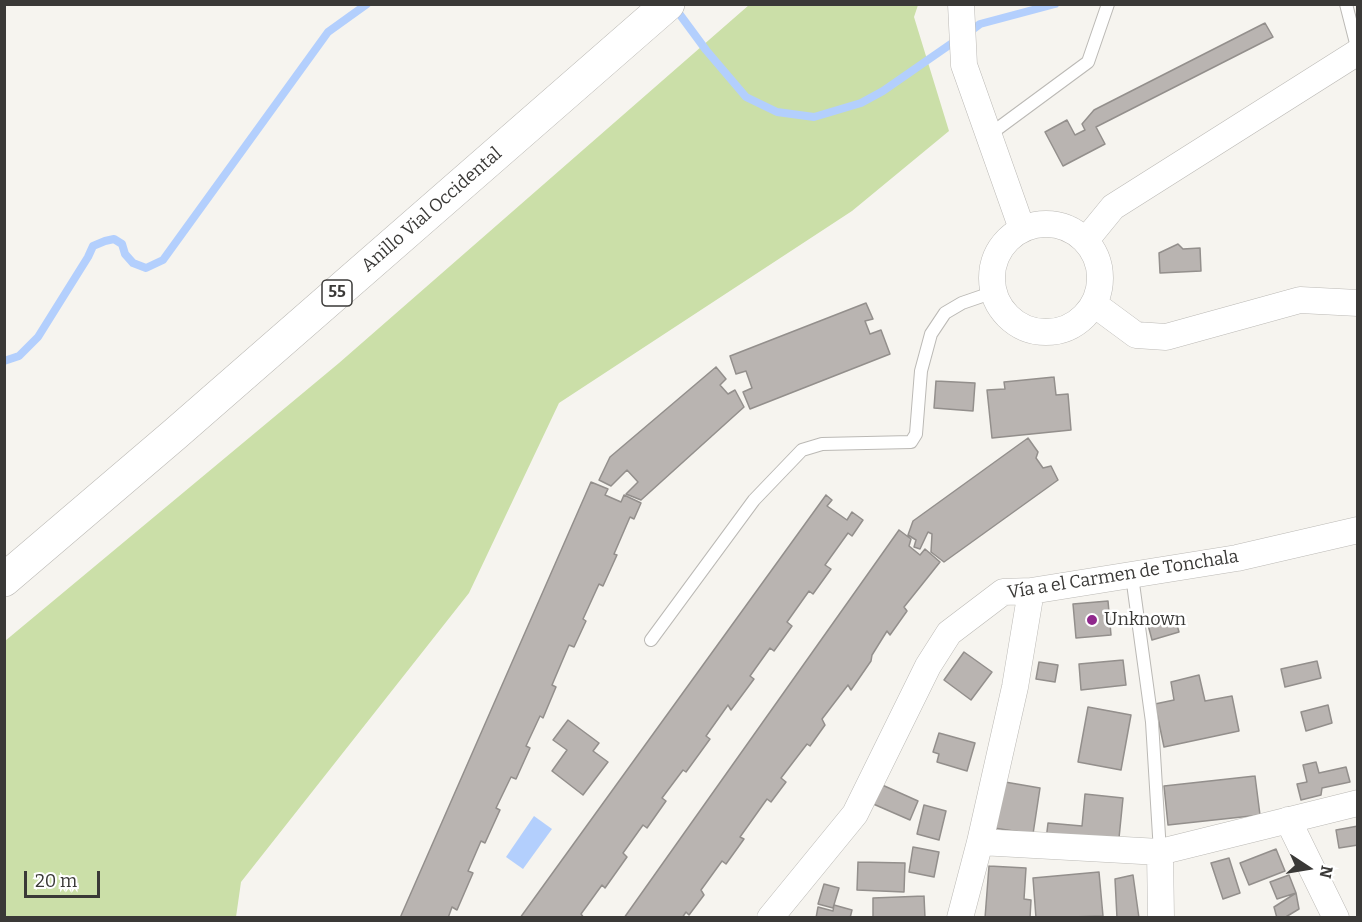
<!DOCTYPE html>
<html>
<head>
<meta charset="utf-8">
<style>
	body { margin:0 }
	#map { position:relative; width:1362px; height:922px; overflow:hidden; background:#f6f4ef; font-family:Bitter,serif }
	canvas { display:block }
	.frame { position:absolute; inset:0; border:6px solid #3a3937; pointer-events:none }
	.north { position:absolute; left:1278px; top:838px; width:60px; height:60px; -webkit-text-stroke:4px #fff; paint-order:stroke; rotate:102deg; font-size:16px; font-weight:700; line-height:24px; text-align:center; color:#3a3937 }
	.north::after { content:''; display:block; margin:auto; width:21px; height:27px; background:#3a3937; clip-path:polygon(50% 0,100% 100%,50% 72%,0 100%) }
	.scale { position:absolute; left:24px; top:871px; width:76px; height:27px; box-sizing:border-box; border:3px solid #3a3937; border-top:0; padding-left:8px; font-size:18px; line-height:21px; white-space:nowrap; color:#3a3937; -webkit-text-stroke:4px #fff; paint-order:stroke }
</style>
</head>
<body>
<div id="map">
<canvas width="1362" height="922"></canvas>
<div class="frame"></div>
<div class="north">N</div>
<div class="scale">20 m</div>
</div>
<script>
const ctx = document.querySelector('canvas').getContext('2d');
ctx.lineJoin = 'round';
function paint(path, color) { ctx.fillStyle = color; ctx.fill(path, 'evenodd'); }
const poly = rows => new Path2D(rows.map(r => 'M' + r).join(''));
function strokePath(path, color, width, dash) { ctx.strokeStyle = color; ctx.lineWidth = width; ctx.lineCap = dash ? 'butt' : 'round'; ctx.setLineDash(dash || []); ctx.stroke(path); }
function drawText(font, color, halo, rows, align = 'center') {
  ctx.font = font + ' Bitter,serif'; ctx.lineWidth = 5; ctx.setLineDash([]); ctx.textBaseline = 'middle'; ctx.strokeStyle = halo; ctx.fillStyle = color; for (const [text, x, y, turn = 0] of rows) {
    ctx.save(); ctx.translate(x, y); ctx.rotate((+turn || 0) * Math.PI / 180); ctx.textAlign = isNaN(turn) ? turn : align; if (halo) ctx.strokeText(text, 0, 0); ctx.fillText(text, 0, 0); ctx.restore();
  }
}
paint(poly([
	[749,5,918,5,914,17,949,131,852,211,559,403,469,593,241,882,236,917,5,917,5,641,339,363]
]), '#cbdfa8');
paint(poly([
	[534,816,552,829,523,869,506,857]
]), '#b3cffd');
strokePath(poly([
	[675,8,706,50,746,97,777,112,814,117,861,103,883,91,958,39],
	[968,33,980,24,1055,4],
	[4,361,19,356,38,337,88,257,93,246,105,241,114,239,122,244,125,254,133,263,146,268,163,260,328,32,367,4]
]), '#b3cffd', 8);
const building = poly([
	[1265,23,1273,37,1096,127,1105,144,1063,166,1045,132,1067,120,1075,135,1085,130,1082,124,1094,110,1265,23],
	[1178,244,1183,249,1200,248,1201,271,1160,273,1159,253,1178,244],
	[866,303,873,319,865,321,870,334,881,330,890,354,750,409,743,392,752,388,746,371,736,374,730,356,866,303],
	[716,367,726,379,720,385,728,394,735,390,744,407,641,500,626,494,638,482,627,470,611,486,599,480,610,457,716,367],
	[1054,377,1056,395,1068,394,1071,430,992,438,987,390,1005,389,1004,382,1054,377],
	[936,381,975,383,973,411,934,408,936,381],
	[1028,438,1038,452,1036,458,1043,468,1051,466,1058,480,944,562,931,552,932,534,928,532,920,549,914,547,916,540,908,535,913,521,1028,438],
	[591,482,608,489,605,495,621,502,624,495,641,503,634,519,630,517,614,554,617,555,603,586,599,584,583,619,586,621,574,647,569,645,552,685,556,687,543,718,540,716,526,746,530,748,516,779,511,777,496,808,500,810,485,843,481,841,468,871,473,873,457,910,452,907,448,918,400,918,591,482],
	[826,495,832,500,827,506,847,520,852,512,863,520,852,536,848,533,825,565,831,569,813,594,809,591,787,622,792,626,774,651,770,648,750,676,754,679,731,710,728,705,706,736,710,739,686,772,683,770,662,798,666,801,647,828,643,825,623,853,627,857,605,888,602,885,581,914,584,918,520,918,826,495],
	[899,530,911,539,909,546,920,555,925,549,940,562,904,607,907,611,890,635,887,631,872,655,871,661,851,690,848,685,822,719,825,725,810,746,807,744,781,778,786,782,771,802,767,799,740,837,744,839,726,864,722,861,701,890,704,895,689,915,686,912,682,918,624,918,899,530],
	[1108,601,1111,635,1076,638,1073,604,1108,601],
	[1174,614,1179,632,1152,640,1147,621,1174,614],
	[964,652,992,672,971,700,944,680,964,652],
	[1123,660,1126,685,1081,690,1079,664,1123,660],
	[1317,661,1321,678,1285,687,1281,669,1317,661],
	[1039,662,1058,665,1055,682,1036,679,1039,662],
	[1199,675,1205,701,1232,696,1239,731,1164,747,1155,704,1174,700,1171,682,1199,675],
	[1328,705,1332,723,1306,731,1301,712,1328,705],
	[1088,707,1131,715,1121,770,1078,762,1088,707],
	[568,720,599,743,593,751,608,762,583,795,552,771,567,750,553,740,568,720],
	[939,733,975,743,967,771,937,762,939,754,933,752,939,733],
	[1316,762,1319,773,1346,767,1350,782,1322,788,1321,795,1301,800,1297,784,1307,782,1303,765,1316,762],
	[1255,776,1260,815,1168,825,1164,786,1255,776],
	[1005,782,1040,788,1033,834,994,828,1005,782],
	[880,784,918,801,910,820,871,803,880,784],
	[1085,794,1123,798,1118,848,1046,840,1048,823,1082,826,1085,794],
	[924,805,946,811,939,840,917,834,924,805],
	[1358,826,1358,845,1339,848,1336,830,1358,826],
	[913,847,939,852,934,877,909,872,913,847],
	[1276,849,1285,871,1249,885,1240,863,1276,849],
	[1229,858,1240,893,1223,899,1211,863,1229,858],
	[858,862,905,863,904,892,857,890,858,862],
	[989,866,1026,868,1024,899,1031,900,1030,918,985,918,989,866],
	[1099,872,1103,916,1036,918,1033,878,1099,872],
	[1133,875,1139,918,1117,918,1115,879,1133,875],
	[1289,875,1296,893,1277,899,1270,882,1289,875],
	[824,884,839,888,833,908,818,904,824,884],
	[1296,893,1299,909,1284,918,1277,918,1274,907,1296,893],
	[924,896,925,918,873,918,873,898,924,896],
	[834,905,852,910,850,918,816,918,818,907,833,911,834,905]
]);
paint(building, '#b9b4b1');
strokePath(building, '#938f8c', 1.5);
const service = poly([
	[1346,4,1358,51],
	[989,135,1088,62,1108,4],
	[1132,576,1152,722,1160,852],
	[651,640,754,500,802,450,822,444,911,442,916,434,921,371,931,334,945,313,962,303,994,292]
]);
const minor = poly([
	[961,4,964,65,1022,229],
	'992 278a54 54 0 1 1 108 0a54 54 0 1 1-108 0Z',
	[1086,240,1113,207,1358,52],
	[1094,304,1136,335,1166,337,1300,300,1358,303],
	[1288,820,1336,918],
	[980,842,1160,852,1358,803],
	[1160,852,1161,918],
	[770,918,855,814,928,666,949,633,1003,592,1031,591,1237,558,1358,530],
	[960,918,980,842,1015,687,1031,591]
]);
const trunk = poly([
	[4,580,174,435,668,4]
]);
strokePath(service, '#bbb9b5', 14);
strokePath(minor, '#bbb9b5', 27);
strokePath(trunk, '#bbb9b5', 34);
strokePath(service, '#fff', 12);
strokePath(minor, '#fff', 26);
strokePath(trunk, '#fff', 33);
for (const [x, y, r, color] of [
	[1092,620,6,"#90288c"]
]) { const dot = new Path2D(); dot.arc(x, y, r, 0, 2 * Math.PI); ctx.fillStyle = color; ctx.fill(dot); strokePath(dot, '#fff', 2); }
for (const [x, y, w] of [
	[337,293,30]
]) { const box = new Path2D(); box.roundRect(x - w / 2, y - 13, w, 26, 4.5); ctx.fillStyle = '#fff'; ctx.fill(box); strokePath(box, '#3a3937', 1.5); }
drawText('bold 16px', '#3a3937', null, [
	["55",337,293]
]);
drawText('18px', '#3a3937', '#fff', [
	["Anillo Vial Occidental",432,210,-41],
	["Vía a el Carmen de Tonchala",1123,575,-9]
]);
drawText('18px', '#3a3937', '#fff', [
	["Unknown",1104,620]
], 'left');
</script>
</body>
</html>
